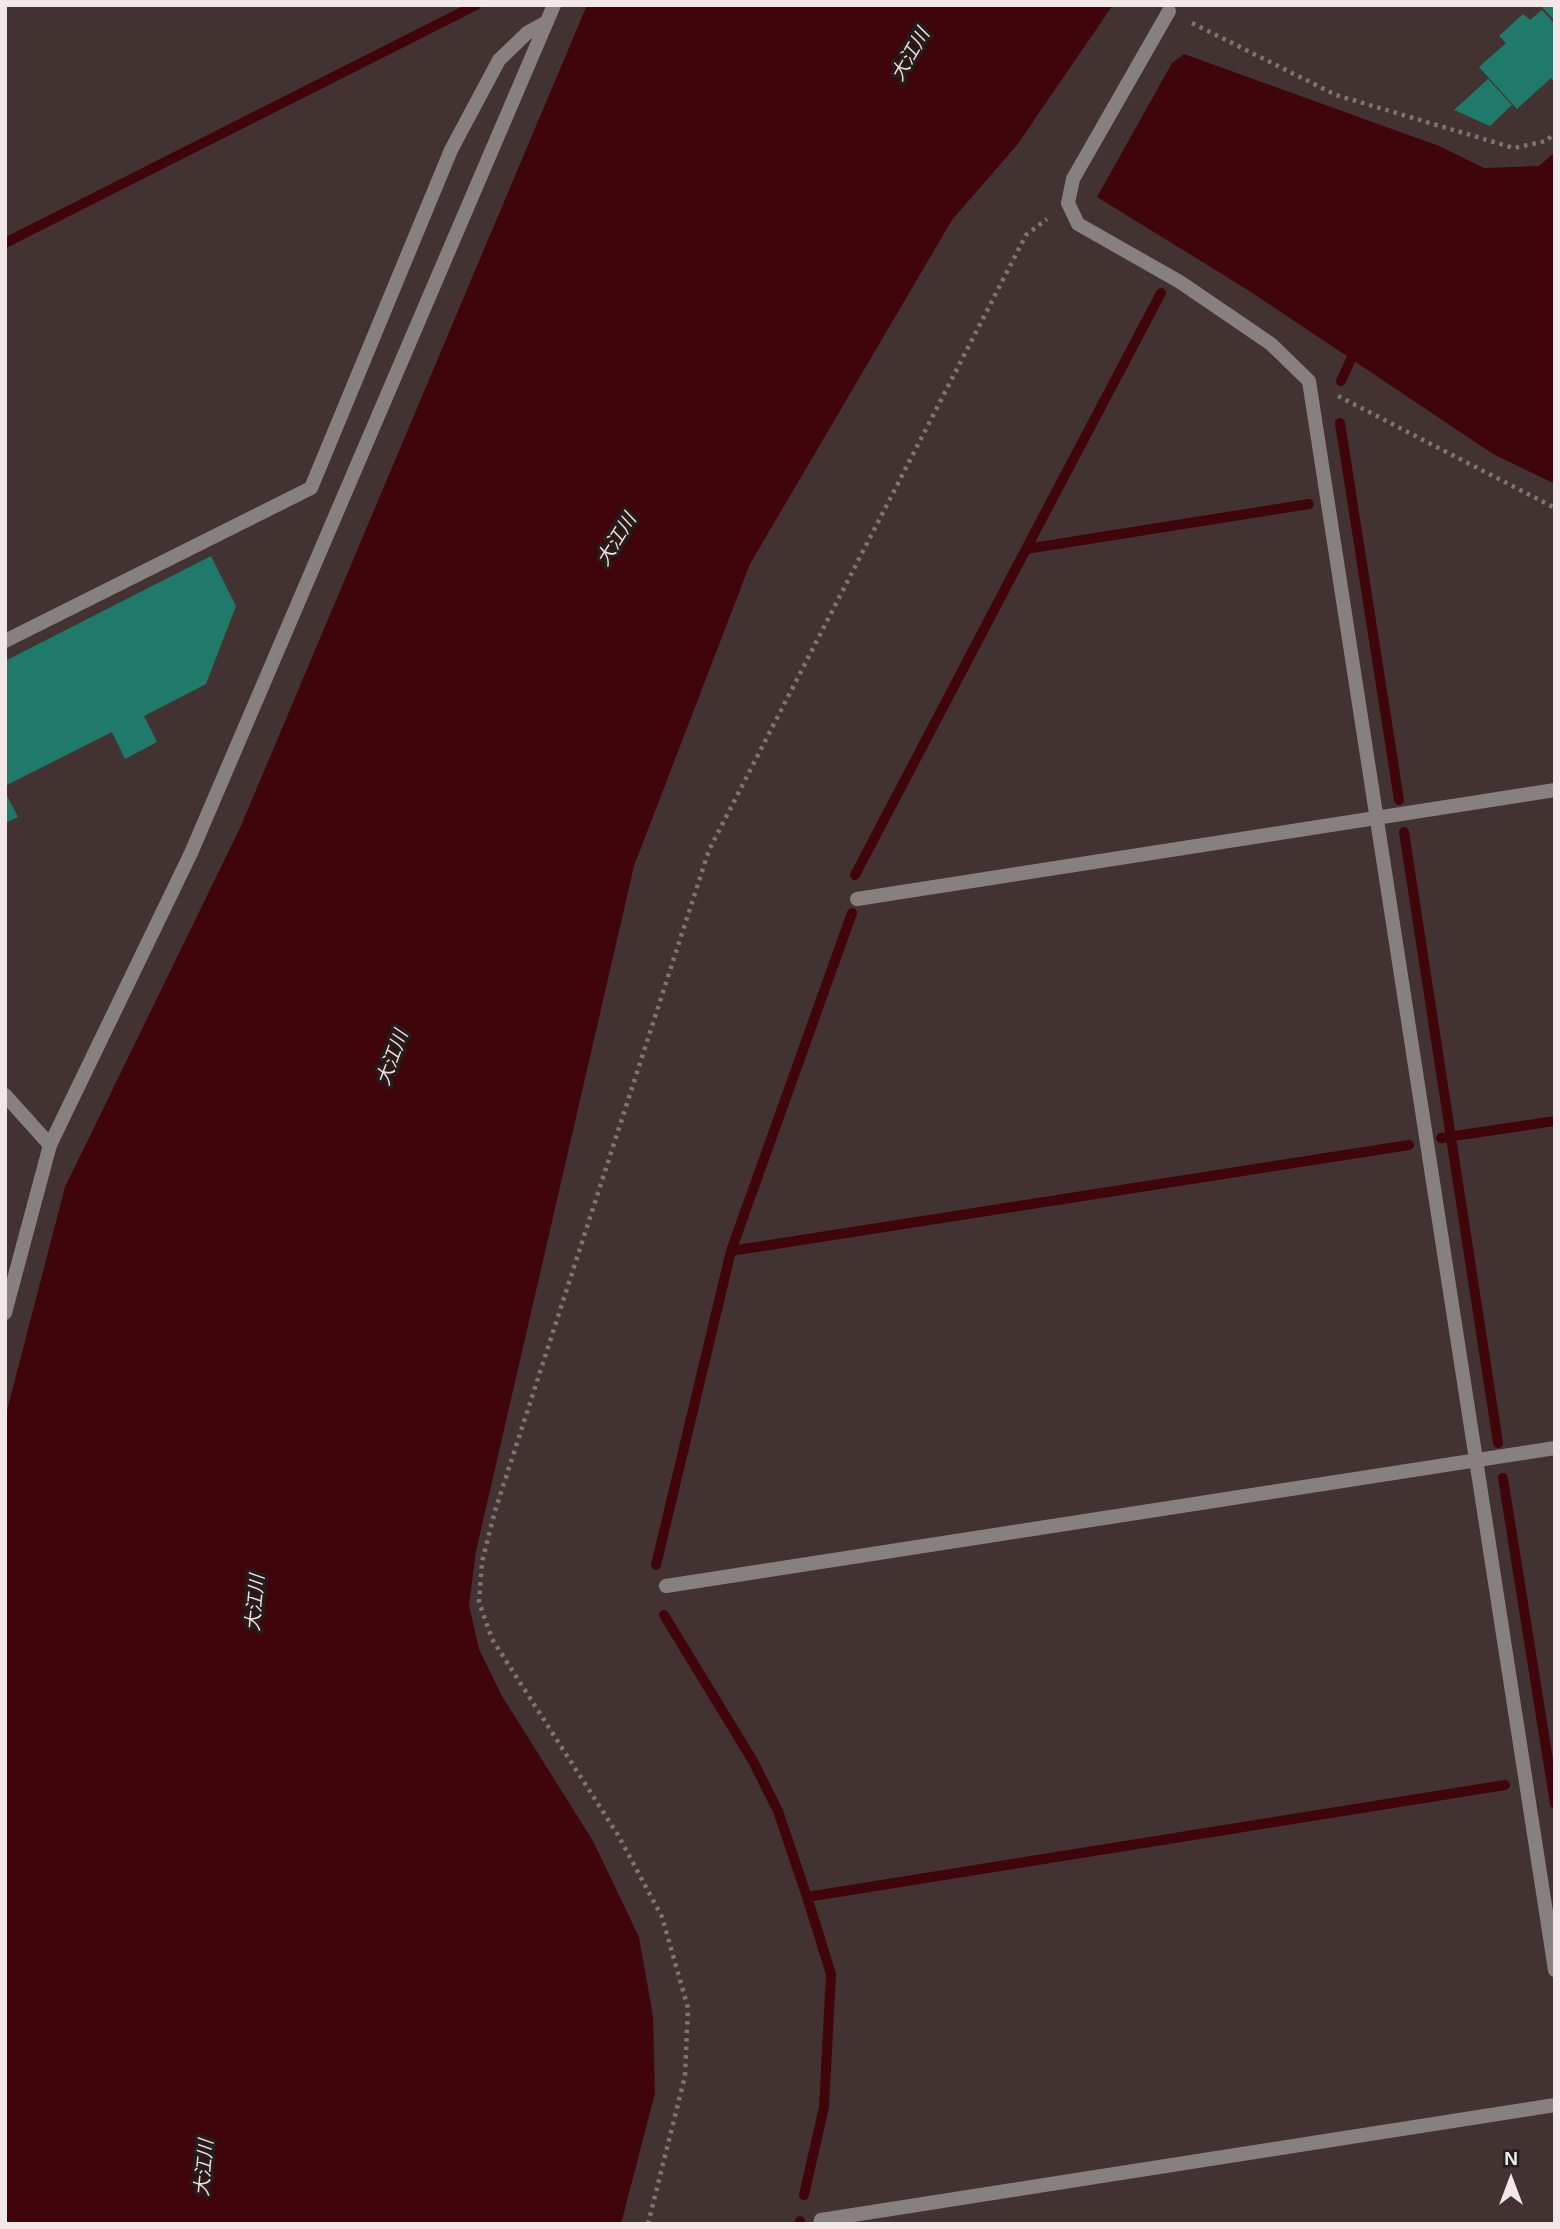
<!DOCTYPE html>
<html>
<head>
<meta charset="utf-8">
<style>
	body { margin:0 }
	#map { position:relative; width:1560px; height:2229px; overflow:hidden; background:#423332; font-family:Arial,sans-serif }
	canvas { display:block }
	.frame { position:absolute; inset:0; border:7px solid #f2e8e7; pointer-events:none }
	.north { position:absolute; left:1476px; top:2145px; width:70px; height:70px; -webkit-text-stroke:5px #241d1c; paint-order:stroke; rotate:0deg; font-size:19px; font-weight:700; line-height:28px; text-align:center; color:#f2e8e7 }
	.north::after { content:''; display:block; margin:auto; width:24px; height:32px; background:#f2e8e7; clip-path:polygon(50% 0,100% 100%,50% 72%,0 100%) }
</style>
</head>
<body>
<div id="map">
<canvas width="1560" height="2229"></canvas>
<div class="frame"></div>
<div class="north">N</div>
</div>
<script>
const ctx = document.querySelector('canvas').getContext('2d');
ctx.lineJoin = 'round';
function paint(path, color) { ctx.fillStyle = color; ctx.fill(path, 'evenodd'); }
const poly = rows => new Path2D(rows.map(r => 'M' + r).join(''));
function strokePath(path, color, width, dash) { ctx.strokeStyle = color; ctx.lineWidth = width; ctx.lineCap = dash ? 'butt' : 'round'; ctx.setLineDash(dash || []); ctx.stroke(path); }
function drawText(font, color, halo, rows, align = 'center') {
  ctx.font = font + ' Arial,"Noto Sans JP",sans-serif'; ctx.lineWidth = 7; ctx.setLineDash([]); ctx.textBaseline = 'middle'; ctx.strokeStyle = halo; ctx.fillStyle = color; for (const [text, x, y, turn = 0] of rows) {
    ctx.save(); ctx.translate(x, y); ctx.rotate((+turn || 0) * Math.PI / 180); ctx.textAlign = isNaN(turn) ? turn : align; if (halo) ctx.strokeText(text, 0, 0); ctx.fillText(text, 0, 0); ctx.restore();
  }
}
paint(poly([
	[587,5,1113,5,1017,145,952,220,750,564,634,866,476,1551,469,1605,479,1649,502,1696,593,1841,639,1937,653,2016,655,2093,621,2224,5,2224,5,1418,65,1187,240,828],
	[1184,54,1439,146,1484,168,1539,166,1555,152,1555,484,1493,454,1251,292,1097,197,1172,63]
]), '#40050a');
strokePath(poly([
	[5,243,476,5],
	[1341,381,1351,359],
	[1340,423,1399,800],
	[1026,549,1161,293],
	[1404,832,1498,1443],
	[855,875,1026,549,1309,504],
	[1441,1138,1555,1121],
	[731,1251,852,913],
	[1503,1478,1555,1804],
	[656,1565,731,1251,1409,1145],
	[664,1615,753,1761,778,1811,807,1897,1505,1785],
	[804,2195,824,2107,831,1974,807,1897],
	[799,2224,800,2221]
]), '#40050a', 10);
paint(poly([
	[1540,5,1555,5,1555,21],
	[1542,10,1555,24,1555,82,1551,78,1517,109,1479,67,1506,43,1499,36,1523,14,1530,20],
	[1488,79,1512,105,1490,126,1454,110],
	[211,556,236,606,206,684,144,716,157,742,125,759,112,732,5,786,5,661],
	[5,792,18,817,5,823]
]), '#1f7a69');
strokePath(poly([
	[1192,23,1336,95,1514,148,1546,141,1555,133],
	[1338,396,1555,508],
	[648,2224,685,2076,688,2008,662,1917,618,1835,492,1639,479,1602,482,1562,495,1511,709,850,1026,235,1047,219]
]), '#807372', 4.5, [3.5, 5]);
strokePath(poly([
	[5,1095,50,1145]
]), '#88807f', 14);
strokePath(poly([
	[1169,11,1073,179,1068,203,1078,224,1180,282,1271,344,1309,381,1555,1970],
	[5,641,311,488,451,150,499,60,527,33,547,22],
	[857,899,1555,790],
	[5,1313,50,1145,191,853,554,5],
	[666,1586,1555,1448],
	[820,2224,821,2220,1555,2105]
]), '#88807f', 14);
drawText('italic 19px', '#f5dcdb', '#241d1c', [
	["大江川",911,55,-60],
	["大江川",617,540,-58],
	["大江川",393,1058,-70],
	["大江川",256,1603,-85],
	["大江川",205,2168,-85]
]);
</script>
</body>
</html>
